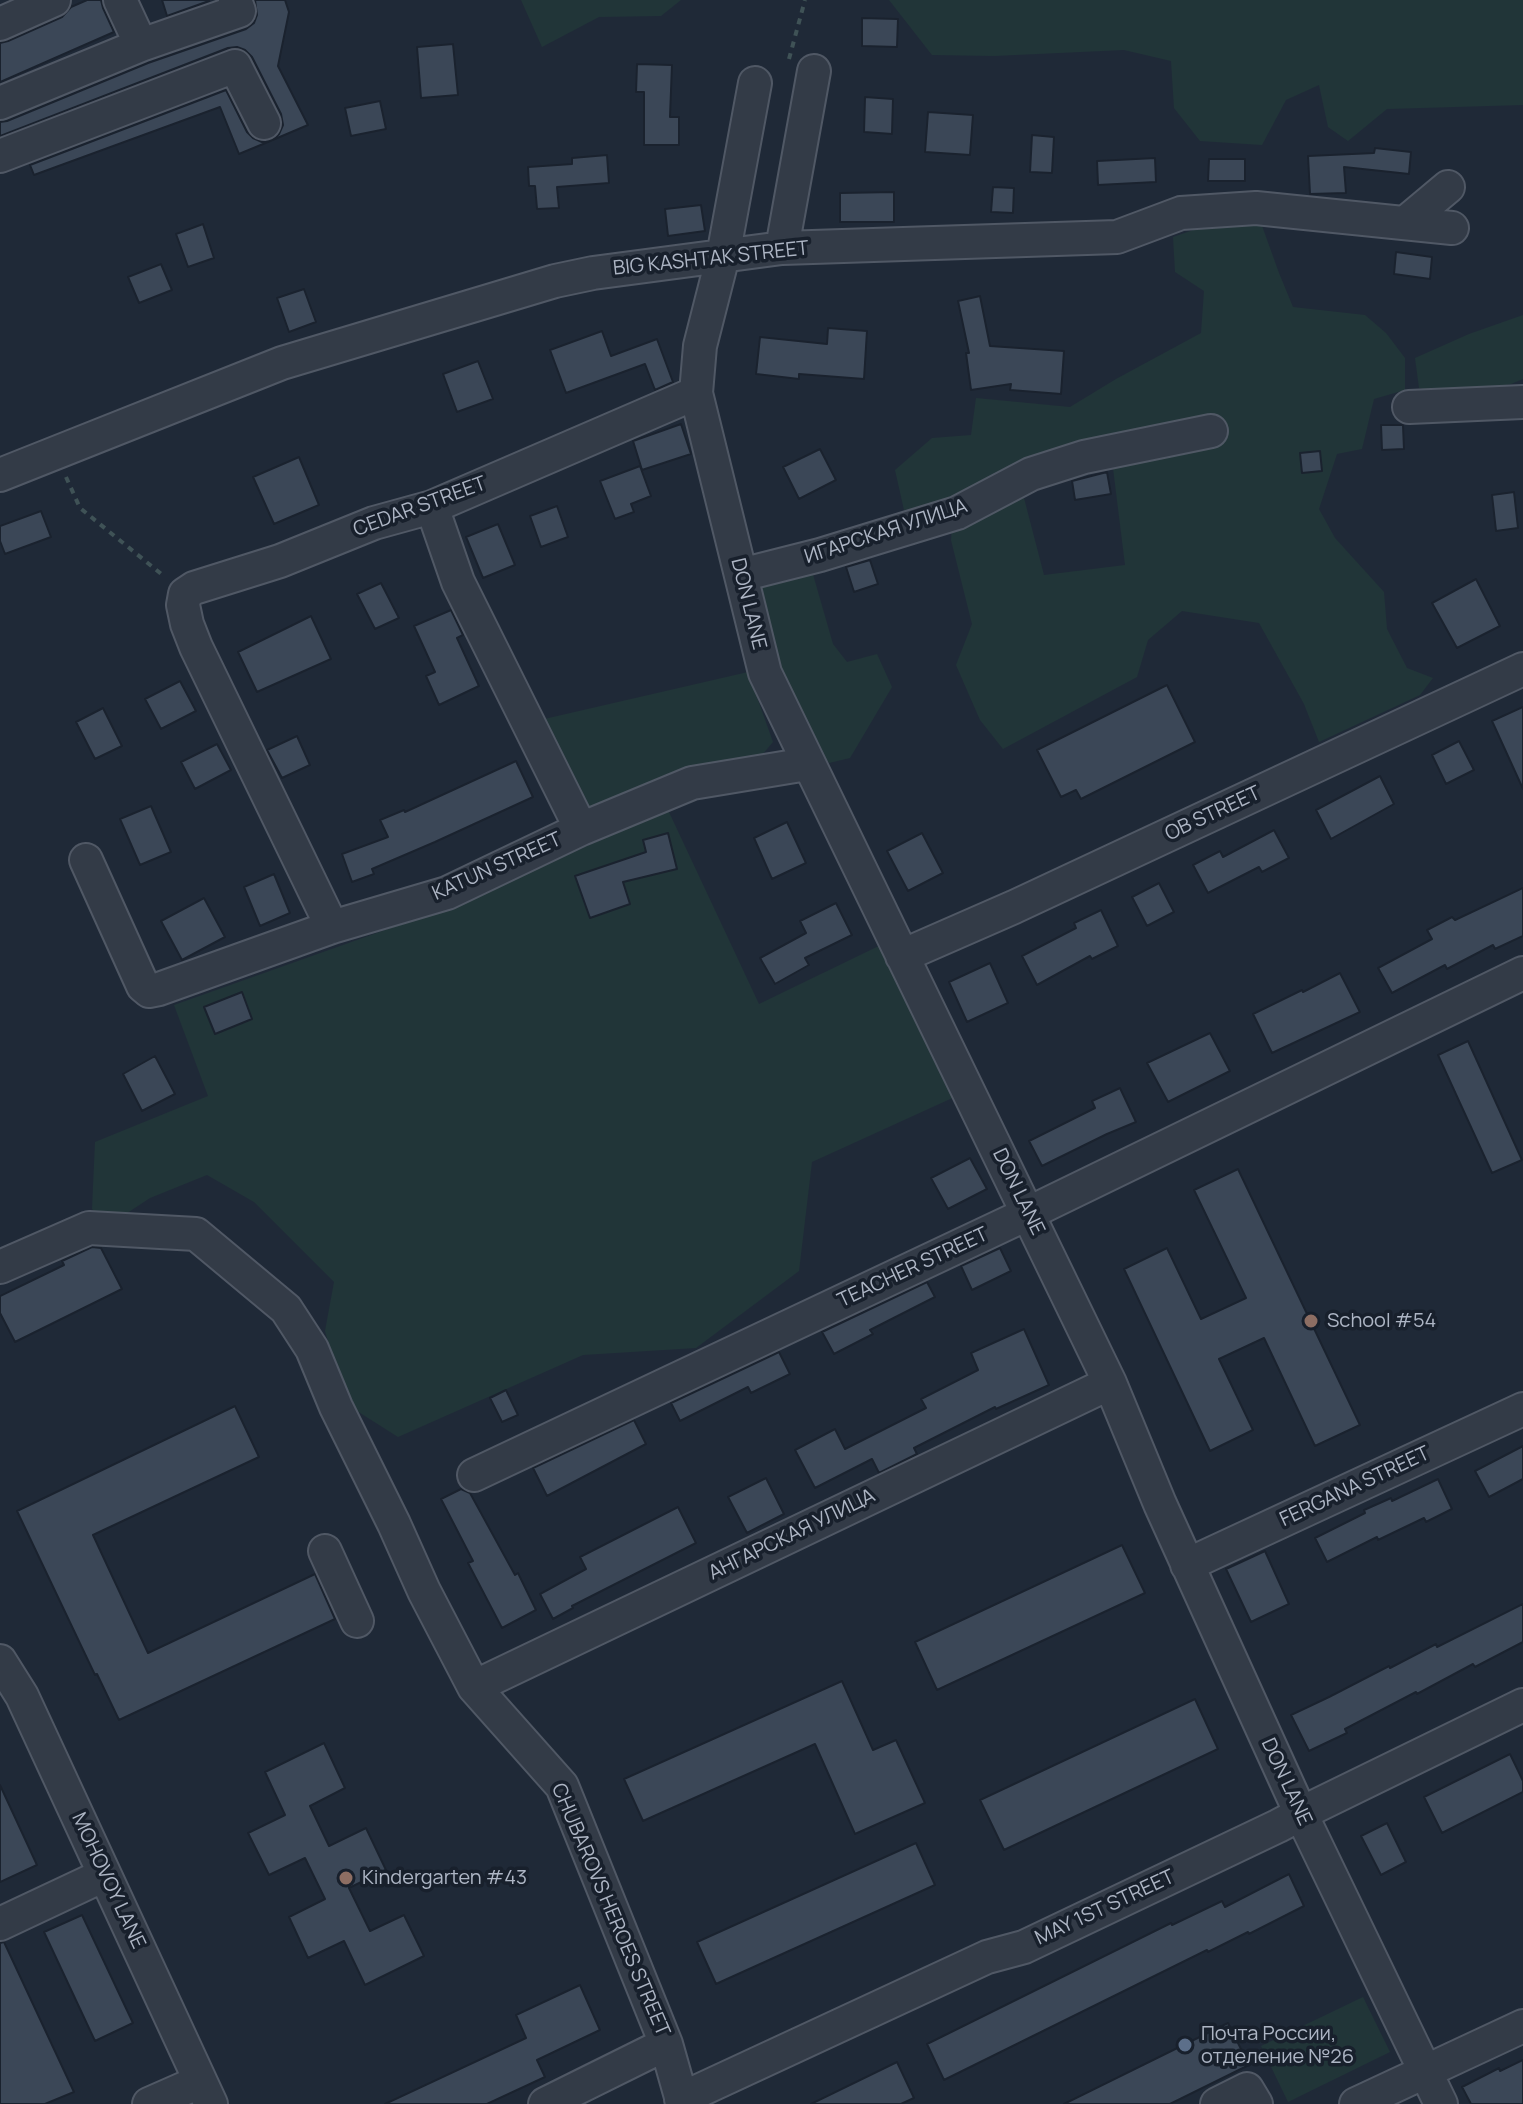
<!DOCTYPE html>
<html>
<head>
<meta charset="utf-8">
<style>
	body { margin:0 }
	canvas { display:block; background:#1f2937 }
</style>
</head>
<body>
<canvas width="1523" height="2104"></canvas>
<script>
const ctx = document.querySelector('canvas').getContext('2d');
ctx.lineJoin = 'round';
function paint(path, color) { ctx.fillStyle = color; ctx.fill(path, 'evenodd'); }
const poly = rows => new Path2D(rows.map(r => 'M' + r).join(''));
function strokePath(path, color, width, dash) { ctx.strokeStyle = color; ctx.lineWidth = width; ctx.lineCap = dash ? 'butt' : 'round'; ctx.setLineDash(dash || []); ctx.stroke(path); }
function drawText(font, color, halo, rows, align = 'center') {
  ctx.font = font + ' Manrope,sans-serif'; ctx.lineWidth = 7; ctx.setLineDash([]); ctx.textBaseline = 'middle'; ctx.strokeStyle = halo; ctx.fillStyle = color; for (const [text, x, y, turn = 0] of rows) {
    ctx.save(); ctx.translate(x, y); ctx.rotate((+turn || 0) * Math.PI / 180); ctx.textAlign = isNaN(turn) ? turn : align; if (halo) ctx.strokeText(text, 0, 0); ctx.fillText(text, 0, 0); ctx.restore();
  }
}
paint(poly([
	[521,0,681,0,661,16,599,17,542,47],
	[889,0,1523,0,1523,105,1387,109,1348,141,1328,127,1319,85,1286,100,1262,145,1200,141,1174,108,1171,61,1124,50,994,56,932,55],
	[1231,217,1261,223,1279,273,1293,307,1365,315,1386,333,1405,358,1405,390,1374,399,1362,449,1337,454,1319,509,1335,538,1384,592,1387,629,1407,668,1433,678,1420,695,1319,742,1304,704,1259,623,1182,611,1148,640,1137,677,1003,749,980,720,956,665,972,624,951,540,952,526,1024,498,1044,575,1125,565,1112,460,950,503,904,510,895,470,932,438,971,435,976,398,1070,407,1116,379,1201,333,1204,291,1175,272,1173,237],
	[1523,315,1523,379,1511,384,1452,397,1419,388,1415,358,1469,334],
	[810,564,833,644,847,662,877,654,892,687,850,758,829,763,819,750,777,660,758,579],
	[748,672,773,742,756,762,583,815,540,720],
	[668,810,759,1004,887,942,959,1095,812,1162,799,1271,696,1348,583,1355,398,1437,346,1404,325,1331,334,1282,254,1202,207,1175,150,1198,109,1225,92,1209,95,1142,208,1096,174,1005,447,908],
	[1363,1997,1390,2052,1288,2102,1261,2046]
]), '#213538');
const building = poly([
	[87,0,101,0,103,8,114,32,0,82,0,43,8,41,62,17,71,7,87,0],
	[162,0,209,0,209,1,167,16,162,0],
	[255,0,285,0,289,12,278,66,308,125,268,142,239,154,220,107,34,175,30,165,226,90,247,132,253,138,262,142,273,140,279,134,283,125,281,114,252,57,245,50,237,47,228,48,0,136,0,122,7,121,148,63,246,29,254,23,257,15,255,0],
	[862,18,898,19,897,47,862,46,862,18],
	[453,44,458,95,421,98,417,47,453,44],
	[637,64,672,65,670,117,679,117,679,145,644,145,644,92,636,92,637,64],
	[865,97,893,99,892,134,864,132,865,97],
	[380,101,386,129,351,136,345,108,380,101],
	[928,112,973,115,970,155,925,152,928,112],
	[1032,135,1054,137,1052,173,1030,172,1032,135],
	[1375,148,1411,152,1409,174,1344,167,1346,193,1310,194,1308,156,1374,153,1375,148],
	[607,155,609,183,557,187,559,208,537,209,535,186,529,186,528,167,572,164,572,158,607,155],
	[1155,158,1156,182,1098,185,1097,161,1155,158],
	[1209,159,1245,159,1245,181,1208,181,1209,159],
	[993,187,1014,188,1013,213,991,212,993,187],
	[894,192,894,222,840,222,840,193,894,192],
	[701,205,705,231,668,236,665,209,701,205],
	[203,224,214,258,188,267,176,234,203,224],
	[1396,252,1432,257,1430,279,1394,274,1396,252],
	[161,264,172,290,139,303,128,277,161,264],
	[304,289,316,322,289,332,277,298,304,289],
	[980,296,990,346,1064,351,1061,394,1010,390,1011,384,971,390,966,353,969,353,958,301,980,296],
	[828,328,867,331,864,379,799,374,799,379,756,374,760,337,827,344,828,328],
	[602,331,611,356,657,339,673,382,655,390,645,364,566,393,550,350,602,331],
	[478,361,493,399,457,412,443,374,478,361],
	[681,424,691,454,642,470,633,441,681,424],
	[1381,425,1403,425,1404,449,1382,450,1381,425],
	[820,449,836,480,799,499,783,467,820,449],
	[1320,451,1322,471,1302,473,1300,453,1320,451],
	[299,457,319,505,274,524,253,477,299,457],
	[640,466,651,496,631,504,634,512,615,519,600,481,640,466],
	[1107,472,1111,494,1075,500,1072,481,1107,472],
	[1514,492,1518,528,1496,531,1492,495,1514,492],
	[557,506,568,537,541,547,530,516,557,506],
	[41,511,51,537,5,554,0,541,0,526,41,511],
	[498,524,515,565,483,578,466,537,498,524],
	[870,560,878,584,854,592,846,567,870,560],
	[1476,579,1500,626,1457,648,1432,603,1476,579],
	[381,583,399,618,375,629,357,594,381,583],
	[451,610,463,635,457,638,479,686,439,705,426,676,435,672,414,626,451,610],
	[311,616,331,659,257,692,238,652,311,616],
	[180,681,196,711,161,729,145,699,180,681],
	[1167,685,1195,742,1081,799,1076,790,1061,797,1037,750,1167,685],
	[1523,707,1523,789,1492,721,1523,707],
	[103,708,122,746,95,759,76,722,103,708],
	[297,736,310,765,282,778,267,750,297,736],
	[1459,741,1474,770,1446,784,1432,755,1459,741],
	[217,744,231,770,195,789,181,762,217,744],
	[516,761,533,797,435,842,372,869,374,874,352,882,342,854,388,837,380,820,404,810,405,812,516,761],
	[1380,776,1394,804,1331,839,1316,810,1380,776],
	[151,806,171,852,140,865,120,819,151,806],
	[787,822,806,863,772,879,754,838,787,822],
	[1274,830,1289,858,1262,872,1259,867,1208,893,1193,865,1220,851,1223,857,1274,830],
	[668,833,677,869,623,882,630,904,590,918,575,876,646,852,643,840,668,833],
	[922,833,943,873,908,891,887,851,922,833],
	[274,874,290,913,260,926,244,887,274,874],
	[1159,883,1174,912,1147,926,1132,897,1159,883],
	[1523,888,1523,936,1495,949,1493,945,1447,969,1445,965,1392,993,1378,968,1432,939,1427,930,1452,917,1455,920,1523,888],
	[204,898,225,937,182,960,161,921,204,898],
	[836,903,852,935,805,958,809,965,775,984,760,958,806,933,800,921,836,903],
	[1101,910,1118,946,1092,959,1090,956,1037,985,1022,956,1076,928,1074,923,1101,910],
	[990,963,1008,1003,967,1022,949,982,990,963],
	[1340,973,1360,1012,1272,1053,1253,1014,1302,990,1303,992,1340,973],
	[242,992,252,1019,215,1034,204,1007,242,992],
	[1210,1033,1230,1071,1168,1102,1147,1063,1210,1033],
	[1468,1041,1522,1160,1492,1173,1438,1055,1468,1041],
	[155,1056,175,1094,142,1111,123,1074,155,1056],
	[1120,1088,1136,1122,1107,1134,1042,1166,1029,1141,1095,1108,1092,1101,1120,1088],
	[970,1158,987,1189,948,1209,931,1178,970,1158],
	[1238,1169,1360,1425,1315,1446,1264,1338,1219,1359,1253,1430,1210,1451,1124,1269,1167,1248,1201,1319,1246,1298,1194,1190,1238,1169],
	[92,1247,101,1248,122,1289,15,1342,0,1313,0,1296,64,1265,62,1261,92,1247],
	[1000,1248,1011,1271,972,1290,961,1266,1000,1248],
	[927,1282,935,1297,870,1330,873,1334,834,1354,822,1332,927,1282],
	[1024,1329,1049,1385,996,1409,995,1407,914,1448,917,1454,879,1473,872,1459,815,1488,795,1450,835,1429,845,1449,926,1408,921,1399,978,1370,971,1353,1024,1329],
	[779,1352,790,1374,751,1393,748,1387,680,1421,671,1403,779,1352],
	[506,1390,518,1415,502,1422,490,1398,506,1390],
	[235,1406,259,1457,93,1535,148,1653,315,1574,335,1619,119,1720,97,1674,95,1675,17,1511,235,1406],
	[634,1420,646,1444,547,1496,533,1468,634,1420],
	[1523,1446,1523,1479,1489,1497,1475,1471,1523,1446],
	[766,1478,784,1514,747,1533,728,1497,766,1478],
	[1438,1479,1452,1509,1426,1522,1424,1518,1378,1540,1377,1537,1327,1562,1315,1538,1365,1513,1364,1510,1391,1498,1392,1501,1438,1479],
	[461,1489,470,1493,515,1575,518,1573,536,1610,502,1628,468,1563,473,1561,441,1499,461,1489],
	[678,1507,696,1543,572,1606,573,1608,553,1619,540,1594,586,1569,580,1557,678,1507],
	[1122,1545,1145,1593,937,1690,915,1642,1122,1545],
	[1265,1551,1289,1604,1251,1622,1226,1569,1265,1551],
	[1523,1604,1523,1642,1475,1667,1473,1664,1417,1694,1416,1692,1345,1729,1347,1733,1309,1751,1291,1715,1329,1697,1389,1666,1390,1668,1436,1644,1437,1647,1523,1604],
	[842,1681,873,1750,896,1740,925,1803,855,1834,815,1744,643,1821,624,1779,842,1681],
	[1195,1699,1218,1749,1004,1850,980,1800,1195,1699],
	[324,1743,345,1788,310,1806,329,1846,366,1828,386,1870,349,1888,370,1931,404,1915,424,1956,365,1985,344,1941,308,1958,289,1917,325,1899,305,1858,269,1875,248,1833,285,1815,265,1772,324,1743],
	[1510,1754,1523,1781,1523,1792,1442,1833,1424,1797,1510,1754],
	[0,1785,37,1865,0,1882,0,1785],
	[1387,1823,1406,1862,1381,1875,1361,1836,1387,1823],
	[916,1843,935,1885,716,1984,697,1942,916,1843],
	[1289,1874,1304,1906,1249,1934,1248,1932,1208,1952,1207,1950,944,2080,927,2044,1171,1923,1172,1925,1222,1901,1225,1907,1289,1874],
	[82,1915,133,2023,95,2041,44,1932,82,1915],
	[4,1942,74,2092,45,2104,0,2104,0,1943,4,1942],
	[580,1985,600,2030,537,2060,545,2077,487,2104,385,2104,526,2038,516,2015,580,1985],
	[1228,2023,1249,2065,1170,2104,1064,2104,1228,2023],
	[1523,2060,1523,2104,1471,2104,1462,2087,1499,2068,1500,2071,1523,2060],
	[897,2062,914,2098,901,2104,811,2104,897,2062]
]);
paint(building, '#3b4757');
strokePath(building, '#1a222e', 2);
const minor = poly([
	[120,0,141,45],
	[0,24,54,0],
	[755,83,723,256,700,346,696,393,765,673,1110,1383,1160,1504,1301,1814,1441,2104],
	[0,103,141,45,239,11,235,0],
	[0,156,235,66,264,123],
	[1405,223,1448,187],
	[782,248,814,71],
	[1409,407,1523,402],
	[0,475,282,363,555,281,593,273,782,248,1117,237,1181,213,1256,208,1452,228],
	[432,507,458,582,581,829],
	[741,575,820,555,957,513,1031,474,1084,457,1211,431],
	[86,860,143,986,149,991,159,989,332,927,447,893,581,829,692,783,807,764],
	[332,927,196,647,187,624,183,605,185,594,194,588,280,561,374,523,432,507,696,393],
	[902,956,1014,907,1523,669],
	[0,1267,89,1228,196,1234,286,1309,312,1349,336,1407,394,1524,424,1591,474,1687,562,1786,666,2044,683,2104],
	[474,1475,1029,1213,1523,973],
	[325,1551,357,1621],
	[1187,1565,1523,1409],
	[0,1661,22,1696,211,2104],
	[474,1687,1110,1383],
	[0,1924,104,1875],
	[681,2099,987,1957,1024,1947,1278,1826,1314,1807,1523,1705],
	[149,2104,199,2082],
	[545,2104,666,2044],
	[1217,2104,1247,2089,1256,2104],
	[1356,2104,1523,2026]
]);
strokePath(minor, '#505865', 36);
strokePath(poly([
	[789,59,805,0],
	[66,477,80,508,165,577]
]), '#3f5256', 4, [6, 6]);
strokePath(minor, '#333b47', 32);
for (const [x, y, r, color] of [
	[1311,1321,8,"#8d6e63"],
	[346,1878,8,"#8d6e63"],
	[1185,2045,8,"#5c6f8a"]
]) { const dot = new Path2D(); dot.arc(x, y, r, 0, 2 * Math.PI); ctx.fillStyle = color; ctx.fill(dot); strokePath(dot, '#18202c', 3); }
drawText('20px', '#adb5c4', '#18202c', [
	["BIG KASHTAK STREET",711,259,-6],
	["CEDAR STREET",420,507,-20],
	["ИГАРСКАЯ УЛИЦА",886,532,-18],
	["DON LANE",748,604,76],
	["OB STREET",1213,814,-25],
	["KATUN STREET",497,867,-24],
	["DON LANE",1018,1192,64],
	["TEACHER STREET",913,1268,-25],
	["FERGANA STREET",1355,1487,-25],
	["АНГАРСКАЯ УЛИЦА",792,1535,-26],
	["DON LANE",1286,1782,65],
	["MOHOVOY LANE",108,1881,65],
	["MAY 1ST STREET",1105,1908,-25],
	["CHUBAROVS HEROES STREET",610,1910,67]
]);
drawText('20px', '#adb5c4', '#18202c', [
	["School #54",1327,1321],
	["Kindergarten #43",362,1878],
	["Почта России,",1201,2034],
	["отделение №26",1201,2057]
], 'left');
</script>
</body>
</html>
